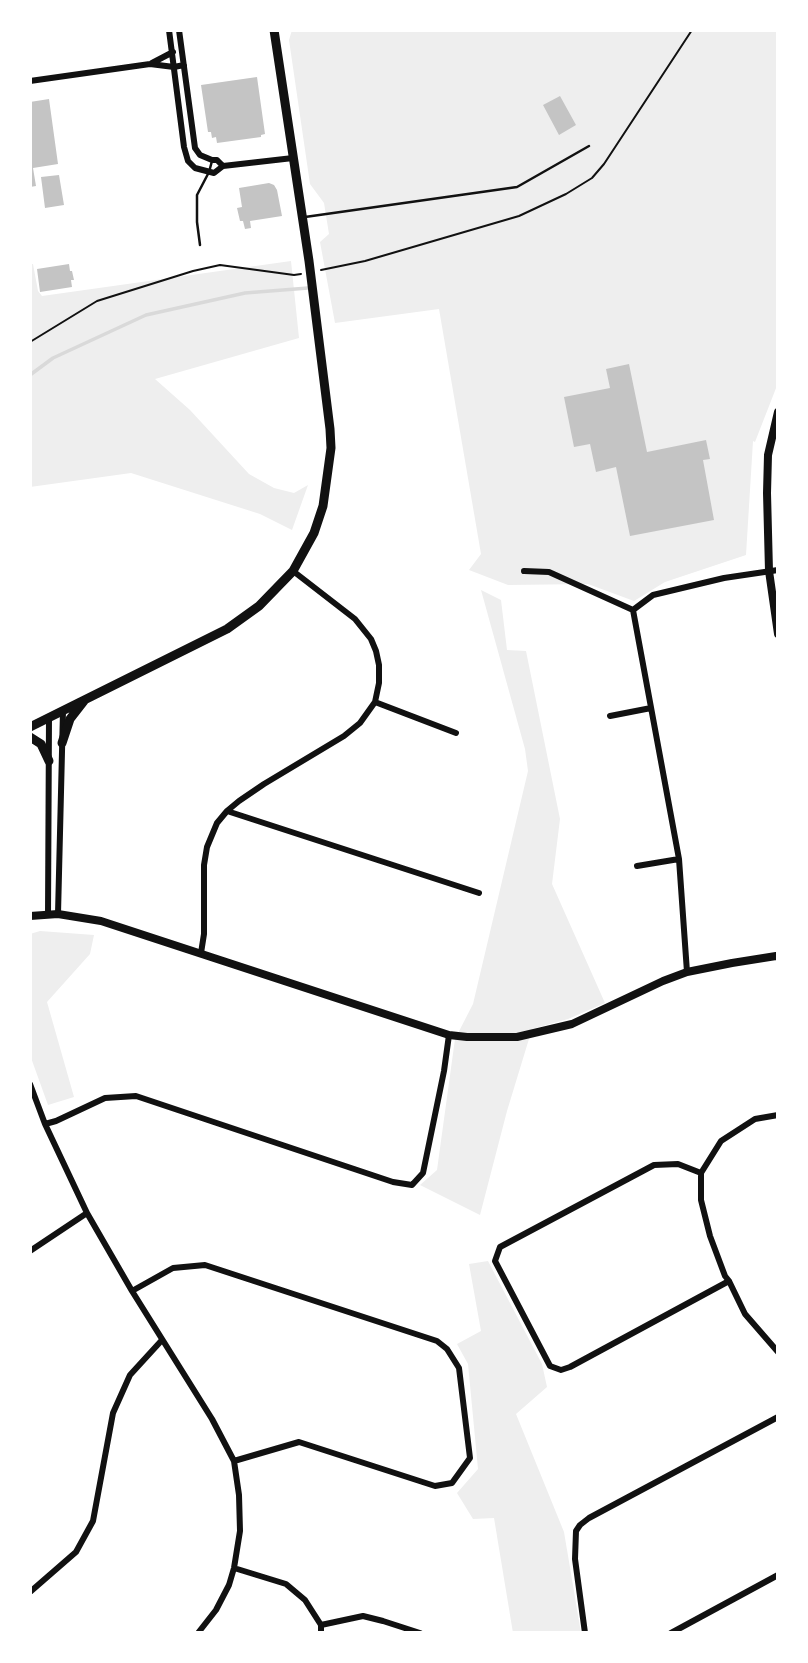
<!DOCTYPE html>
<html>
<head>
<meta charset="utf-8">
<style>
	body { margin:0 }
	#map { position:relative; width:808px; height:1663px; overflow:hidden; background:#fff; font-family:Manrope,sans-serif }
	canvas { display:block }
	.frame { position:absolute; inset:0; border:32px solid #fff; pointer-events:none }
</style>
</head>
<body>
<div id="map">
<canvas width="808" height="1663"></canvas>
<div class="frame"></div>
</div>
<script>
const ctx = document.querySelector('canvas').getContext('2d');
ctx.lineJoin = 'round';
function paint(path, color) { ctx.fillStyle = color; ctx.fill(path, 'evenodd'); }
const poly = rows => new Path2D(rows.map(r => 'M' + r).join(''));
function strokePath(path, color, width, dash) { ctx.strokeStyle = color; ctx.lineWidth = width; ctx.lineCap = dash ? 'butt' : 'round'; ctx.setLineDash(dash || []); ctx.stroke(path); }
paint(poly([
	[292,30,778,30,778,383,755,442,753,441,746,555,665,582,634,601,588,584,508,585,469,570,481,554,439,309,335,323,320,242,329,234,324,203,310,184,289,40],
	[291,261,299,338,155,379,190,410,249,474,274,488,294,493,308,485,292,530,260,514,131,473,30,487,30,264,33,264,38,291,42,296],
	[481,590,501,600,507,650,526,651,560,819,552,884,605,1003,568,1019,532,1029,507,1111,480,1215,420,1185,437,1170,455,1039,473,1004,528,771,525,749],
	[40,931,94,935,90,954,47,1002,74,1097,48,1105,30,1055,30,934],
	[488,1261,542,1364,547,1387,516,1414,564,1532,581,1633,513,1633,494,1518,473,1519,457,1493,478,1469,468,1364,457,1344,481,1331,469,1264]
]), '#eee');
strokePath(poly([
	[30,375,53,358,146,315,245,293,308,288]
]), '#d9d9d9', 3.5);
paint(poly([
	[257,77,265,134,261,135,261,137,217,143,216,137,212,138,211,132,208,132,201,85],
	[560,96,576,125,559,135,543,105],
	[49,99,58,164,33,168,36,186,30,187,30,102],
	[59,175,64,205,45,208,41,177],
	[269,183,274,185,277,190,282,216,250,221,251,228,245,229,243,221,240,221,237,208,242,207,239,188],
	[69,264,70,271,72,271,74,280,71,280,72,287,40,292,37,269],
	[629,364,647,452,706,440,710,459,703,460,714,520,630,536,616,467,596,472,590,444,574,447,564,397,610,388,606,369]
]), '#c4c4c4');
strokePath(poly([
	[321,270,365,261,519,216,566,194,592,178,604,164,692,30],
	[30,342,97,301,193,271,220,265,294,275,301,274]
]), '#111', 2);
strokePath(poly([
	[305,217,517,187,589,146],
	[200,245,197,222,197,195,209,172,212,161]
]), '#111', 2.5);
strokePath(poly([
	[169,30,184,147,188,161,195,168,214,173,223,166,293,158],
	[179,30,195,148,200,155,212,160,217,160,223,166],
	[152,63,173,52],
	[30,81,150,64,174,67,184,65],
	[524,571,549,572,633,610],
	[375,702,456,733],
	[610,716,651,708],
	[227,811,479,893],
	[637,866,679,859],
	[58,914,63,711],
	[48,915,49,717],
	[201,953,204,934,204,865,207,847,217,823,227,811,239,801,264,784,344,736,360,723,375,702,379,683,379,665,376,651,371,639,355,619,293,571],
	[687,972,679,859,633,610,653,595,724,578,778,570],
	[30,1084,45,1124,87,1213,132,1291,212,1419,234,1461,239,1495,240,1531,234,1568,229,1585,216,1610,198,1633],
	[778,1115,755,1119,721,1141,701,1173,701,1200,710,1236,725,1276,729,1281,745,1314,778,1352],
	[45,1124,56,1121,105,1098,136,1096,393,1182,412,1185,423,1173,444,1071,449,1035],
	[701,1173,678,1164,654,1165,500,1247,495,1261,550,1366,561,1370,570,1367,729,1281],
	[30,1251,87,1213],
	[132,1291,173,1268,205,1265,437,1341,447,1349,459,1368,470,1458,452,1483,435,1486,299,1442,234,1461],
	[234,1568,286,1584,305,1600,321,1625,321,1633],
	[30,1592,76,1552,93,1521,113,1413,130,1375,162,1340],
	[321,1625,363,1616,383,1621,420,1633],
	[585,1633,575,1559,576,1531,580,1525,589,1518,778,1417],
	[671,1633,778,1575]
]), '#111', 6);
strokePath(poly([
	[778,412,768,455,767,493,769,571,778,634],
	[30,916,58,914,101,921,449,1035,467,1037,517,1037,572,1024,663,981,687,972,732,963,776,956,778,957]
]), '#111', 8);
strokePath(poly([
	[30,727,227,629,259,606,293,571,314,533,323,506,331,448,330,429,309,261,274,30],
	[30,737,41,744,49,761],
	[62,743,70,719,84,701]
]), '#111', 9);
</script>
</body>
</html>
